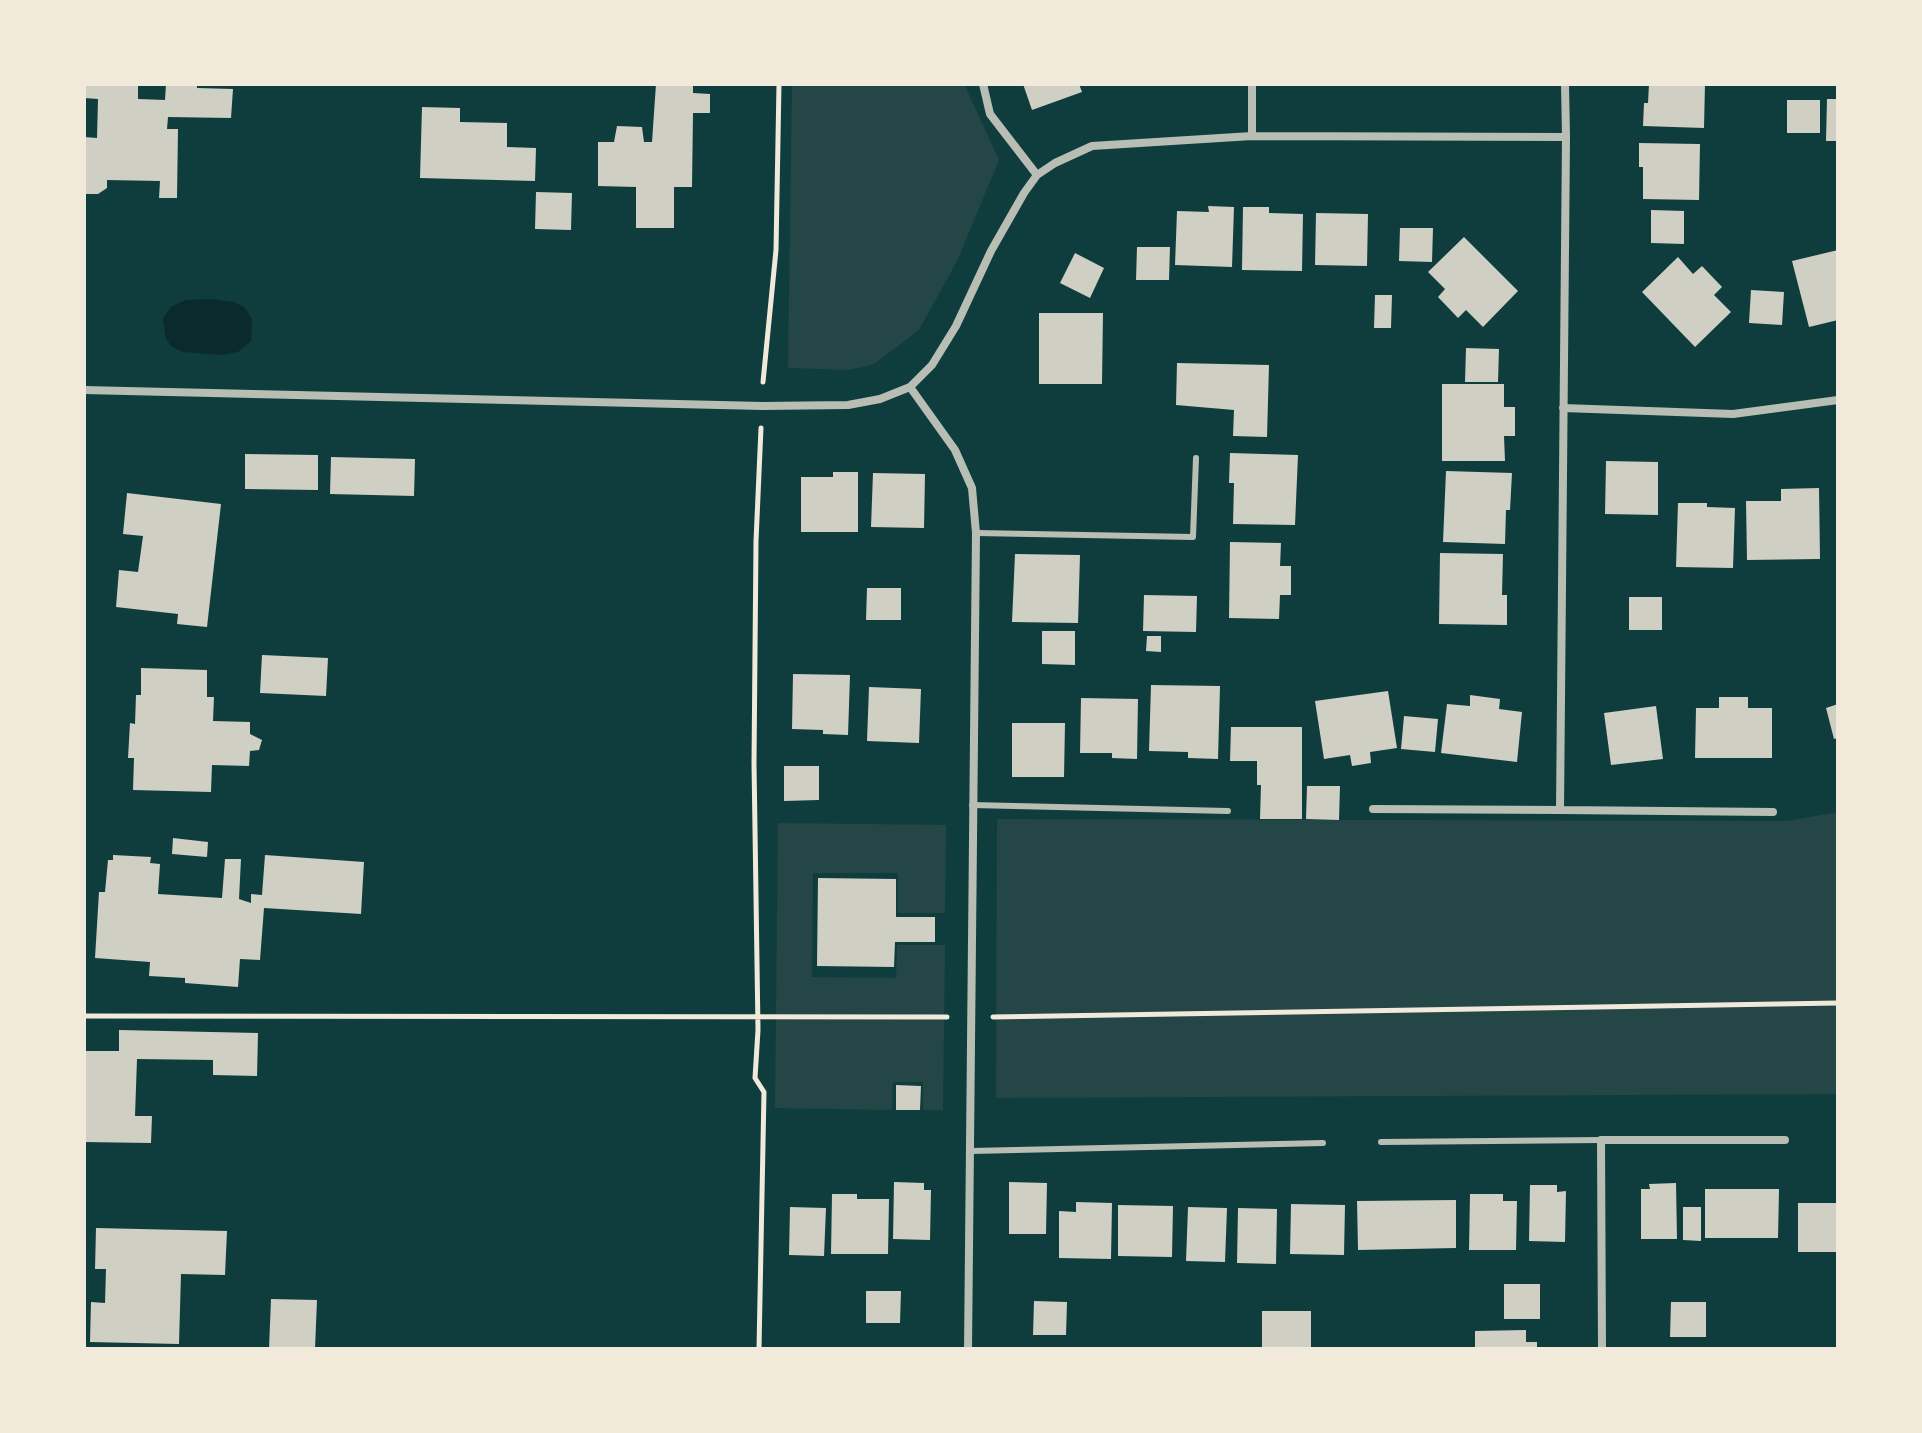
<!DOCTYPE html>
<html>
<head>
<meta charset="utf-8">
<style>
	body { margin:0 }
	#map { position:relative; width:1922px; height:1433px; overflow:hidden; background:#0f3d3e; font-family:Montserrat,sans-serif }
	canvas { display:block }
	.frame { position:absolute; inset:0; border:86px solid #f1e9da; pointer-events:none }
</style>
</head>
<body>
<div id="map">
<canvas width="1922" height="1433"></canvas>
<div class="frame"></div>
</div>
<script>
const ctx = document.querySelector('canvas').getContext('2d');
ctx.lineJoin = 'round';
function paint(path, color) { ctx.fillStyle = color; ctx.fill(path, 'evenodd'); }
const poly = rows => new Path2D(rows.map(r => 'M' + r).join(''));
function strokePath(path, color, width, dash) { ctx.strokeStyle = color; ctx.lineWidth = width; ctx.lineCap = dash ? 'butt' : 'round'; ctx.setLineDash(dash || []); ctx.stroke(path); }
paint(poly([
	[792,84,964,84,999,160,958,259,919,330,874,364,849,370,788,368],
	[1838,812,1838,1094,996,1098,997,819,1787,821],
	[778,823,946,825,945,913,898,913,898,873,813,873,812,977,896,978,897,945,945,945,943,1110,923,1110,923,1082,893,1082,892,1110,775,1108]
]), '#244646');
paint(poly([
	[210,299,234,302,244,307,252,319,251,341,238,352,221,355,183,352,172,347,166,339,163,318,171,307,186,300]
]), '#0a2a2b');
paint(poly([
	[84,84,138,84,138,99,165,100,166,84,197,84,197,88,233,89,231,118,168,117,167,129,178,129,177,198,159,198,160,181,107,180,107,188,98,194,84,194,84,137,97,138,98,99,84,98],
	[656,84,693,84,693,93,710,94,710,113,693,113,692,187,674,187,674,228,636,228,636,187,598,186,598,142,614,142,617,126,642,127,644,142,652,142],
	[1023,84,1079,84,1082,92,1032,110],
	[1649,84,1705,84,1704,128,1643,126,1644,103,1648,103],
	[1827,99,1838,99,1838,141,1826,141],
	[1787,100,1820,100,1820,133,1787,133],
	[422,107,460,108,460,122,507,123,507,147,536,148,535,181,420,178],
	[1639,143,1700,144,1699,200,1643,199,1643,167,1639,167],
	[536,192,572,193,571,230,535,229],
	[1208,206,1234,207,1232,267,1175,265,1177,211,1209,212],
	[1243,207,1269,207,1269,213,1303,214,1302,271,1242,270],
	[1651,210,1684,211,1684,244,1651,243],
	[1316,213,1368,214,1367,266,1315,265],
	[1400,228,1433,228,1432,262,1399,261],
	[1464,237,1518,291,1483,327,1466,310,1458,318,1438,297,1445,289,1428,272],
	[1137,247,1170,247,1169,280,1136,280],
	[1838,250,1838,320,1809,327,1792,261],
	[1075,253,1104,268,1090,298,1060,283],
	[1678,257,1693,274,1702,266,1722,287,1714,295,1731,312,1695,347,1642,292],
	[1751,290,1784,292,1782,325,1749,323],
	[1375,295,1392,295,1391,328,1374,328],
	[1039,313,1103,313,1102,384,1039,384],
	[1466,348,1499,349,1498,382,1465,382],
	[1177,363,1269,365,1267,437,1233,436,1234,410,1176,405],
	[1442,384,1504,384,1504,407,1515,407,1515,436,1504,436,1505,461,1442,461],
	[1230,453,1298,455,1295,525,1233,524,1234,483,1229,483],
	[245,454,318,455,318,490,245,489],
	[331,457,415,459,414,496,330,494],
	[1606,461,1658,462,1658,515,1605,514],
	[1446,471,1512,473,1510,510,1506,510,1505,544,1443,542],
	[833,472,858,472,858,532,801,532,801,477,833,477],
	[873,473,925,474,924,528,871,527],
	[1819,488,1820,559,1747,560,1746,501,1781,501,1781,489],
	[127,493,221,504,207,627,177,624,178,614,116,607,119,570,138,572,143,536,123,534],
	[1678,503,1707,503,1707,507,1735,508,1733,568,1676,567],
	[1230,542,1281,543,1280,566,1291,566,1291,595,1280,595,1279,619,1229,618],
	[1440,553,1503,554,1502,595,1507,595,1507,625,1439,624],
	[1015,554,1080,555,1078,623,1012,622],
	[867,588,901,588,901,620,866,620],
	[1144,595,1197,596,1196,632,1143,631],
	[1629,597,1662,597,1662,630,1629,630],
	[1042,631,1075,631,1075,665,1042,664],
	[1147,636,1161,636,1161,652,1146,651],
	[262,655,328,658,326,696,260,693],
	[141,668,207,670,207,697,214,697,213,721,250,722,250,734,262,740,259,750,250,751,249,766,212,765,211,792,133,790,134,758,128,758,130,723,135,724,136,695,141,695],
	[793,674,850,675,848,735,823,734,823,730,792,729],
	[1151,685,1220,686,1218,759,1188,758,1188,752,1149,751],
	[869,687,921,689,919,743,867,741],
	[1388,691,1397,748,1370,752,1371,763,1352,766,1350,755,1324,759,1315,701],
	[1470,695,1500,699,1499,709,1522,712,1517,762,1441,753,1447,704,1470,706],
	[1719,697,1748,697,1748,708,1772,708,1772,758,1695,758,1696,708,1719,708],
	[1081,698,1138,699,1137,759,1112,758,1112,753,1080,753],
	[1838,704,1838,738,1834,739,1826,708],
	[1656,706,1663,759,1611,765,1604,713],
	[1404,716,1438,719,1435,752,1401,749],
	[1012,723,1065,723,1064,777,1012,777],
	[1231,727,1302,727,1302,819,1260,819,1261,785,1257,785,1257,761,1230,761],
	[784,766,819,766,819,800,784,801],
	[1307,786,1340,786,1339,820,1306,819],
	[173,838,208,842,207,857,172,854],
	[113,855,151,857,150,863,160,864,158,894,222,898,225,859,241,859,239,899,251,903,251,894,262,895,265,855,364,862,361,914,264,908,260,960,240,959,238,987,185,983,185,978,149,976,150,962,95,958,99,892,105,892,108,860,113,860],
	[818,878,896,879,896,917,935,917,935,942,895,942,894,967,817,966],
	[119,1030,258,1033,257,1076,213,1075,213,1060,137,1059,135,1116,152,1116,151,1143,84,1142,84,1051,119,1051],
	[896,1085,921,1086,920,1110,896,1110],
	[894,1182,924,1183,924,1190,931,1190,930,1240,893,1239],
	[1009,1182,1047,1183,1046,1234,1009,1234],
	[1676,1183,1677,1239,1641,1239,1641,1189,1650,1189,1649,1184],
	[1530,1185,1557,1185,1557,1192,1566,1191,1565,1242,1529,1241],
	[1705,1189,1779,1189,1778,1238,1705,1238],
	[832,1194,857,1194,857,1199,889,1199,888,1254,831,1254],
	[1470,1194,1503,1194,1503,1201,1517,1201,1516,1250,1469,1250],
	[1456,1200,1456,1248,1358,1250,1357,1201],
	[1076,1202,1112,1203,1111,1259,1059,1258,1059,1211,1076,1212],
	[1798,1203,1838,1203,1838,1252,1798,1252],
	[1291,1204,1345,1205,1344,1255,1290,1254],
	[1118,1205,1173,1206,1172,1257,1118,1256],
	[790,1207,826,1208,824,1256,789,1255],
	[1188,1207,1227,1208,1225,1262,1186,1261],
	[1683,1207,1701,1207,1701,1241,1683,1240],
	[1238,1208,1277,1209,1276,1264,1237,1263],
	[96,1228,227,1231,225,1275,181,1274,179,1344,90,1342,91,1302,105,1303,106,1269,95,1269],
	[1504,1284,1540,1284,1540,1319,1504,1319],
	[866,1291,901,1291,900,1323,866,1323],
	[271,1299,317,1300,315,1349,269,1349],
	[1034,1301,1067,1302,1066,1335,1033,1335],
	[1671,1302,1706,1302,1706,1337,1670,1337],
	[1262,1311,1311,1311,1311,1349,1262,1349],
	[1526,1330,1526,1342,1537,1342,1537,1349,1475,1349,1475,1331]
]), '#cfcfc3');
strokePath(poly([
	[763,382,776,250,779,84],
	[84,1016,947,1017],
	[993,1017,1838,1003],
	[759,1349,764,1092,755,1078,758,1030,754,763,756,541,761,428]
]), '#f1e9da', 5);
strokePath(poly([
	[976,533,1193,537,1196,458],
	[972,805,1228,811],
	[1381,1142,1601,1140],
	[971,1151,1323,1143]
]), '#b8beb3', 6);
strokePath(poly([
	[983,84,990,114,1037,175],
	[1252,136,1252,84],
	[910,387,955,450,972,488,976,533,968,1349],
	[84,390,762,406,848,405,880,399,910,387,932,365,956,326,991,251,1024,193,1037,175,1055,163,1092,146,1252,136,1566,137,1565,84],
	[1563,408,1733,414,1838,400],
	[1373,809,1560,810,1566,137],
	[1560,810,1773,812],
	[1602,1349,1601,1140,1785,1140]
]), '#b8beb3', 8);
</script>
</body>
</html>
